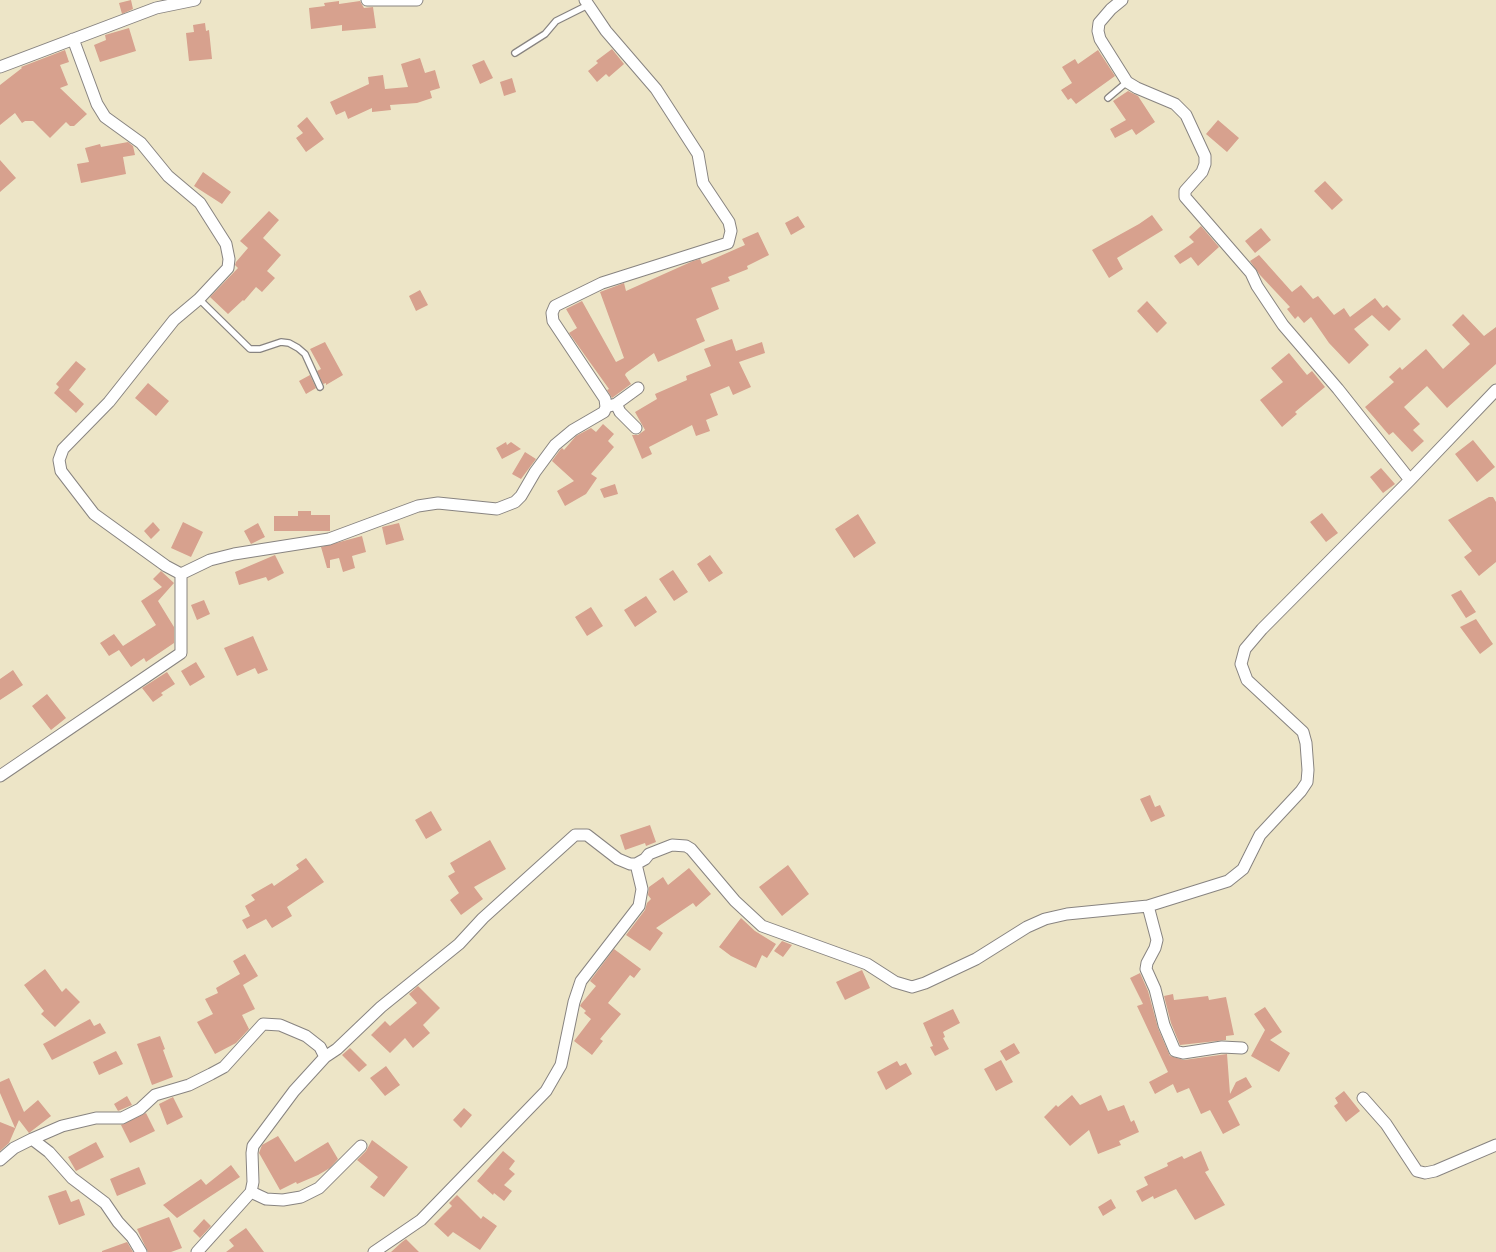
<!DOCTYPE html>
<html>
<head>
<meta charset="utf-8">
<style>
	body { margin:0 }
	canvas { display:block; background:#ede5c7 }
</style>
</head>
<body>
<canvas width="1496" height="1252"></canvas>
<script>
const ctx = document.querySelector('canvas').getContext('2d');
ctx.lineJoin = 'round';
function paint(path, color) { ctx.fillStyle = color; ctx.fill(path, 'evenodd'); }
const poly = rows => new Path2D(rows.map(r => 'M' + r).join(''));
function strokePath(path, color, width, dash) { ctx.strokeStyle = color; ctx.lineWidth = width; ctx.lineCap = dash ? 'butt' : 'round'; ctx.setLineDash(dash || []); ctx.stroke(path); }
paint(poly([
	[131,0,133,9,122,14,119,3],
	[339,1,339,4,360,1,364,8,373,7,376,28,342,31,342,25,311,29,309,8,325,6,324,3],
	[205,23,206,31,209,30,212,59,189,61,186,33,194,32,193,25],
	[129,28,136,51,100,62,94,45,106,40,105,35],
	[612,49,624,64,609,77,606,74,597,82,588,71,598,63,596,61],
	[65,50,69,62,60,65,68,85,60,88,87,114,74,126,70,126,66,122,50,138,33,121,25,121,22,123,15,113,0,125,0,85,22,68,21,67],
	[1098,50,1115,76,1076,104,1071,98,1068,100,1061,90,1072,83,1062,67,1075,59,1078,64],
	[420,58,425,73,435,70,440,88,430,91,432,98,417,103,390,105,391,110,372,112,372,108,348,119,345,111,336,115,330,102,369,84,368,77,383,75,385,89,408,87,401,64],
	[484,60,493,78,480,84,472,65],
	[512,78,516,92,504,96,500,82],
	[1128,91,1138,96,1155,122,1136,135,1132,129,1115,138,1110,129,1126,120,1113,101],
	[307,117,324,139,306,152,296,138,303,133,297,126],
	[1218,120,1239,138,1227,152,1206,134],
	[128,142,133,146,135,155,123,157,126,174,81,183,77,164,89,162,85,148,100,144,101,147],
	[0,160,16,178,0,192],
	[203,172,231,192,222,204,194,186],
	[1325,181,1343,200,1332,210,1314,191],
	[269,211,279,220,263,238,281,255,267,271,275,278,262,292,256,287,244,301,243,300,228,314,210,297,238,268,235,265,236,262,248,248,240,241],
	[1152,215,1163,230,1117,258,1123,269,1109,278,1092,250,1139,224],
	[798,216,805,227,791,235,785,223],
	[1201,226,1219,247,1198,266,1191,257,1180,264,1174,256,1194,242,1189,237],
	[1261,228,1271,240,1255,253,1245,241],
	[758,232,769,255,747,266,748,269,728,277,730,281,711,288,719,309,696,319,705,341,658,362,654,353,626,373,625,375,631,384,612,398,607,390,609,389,569,333,577,328,566,309,582,301,616,362,624,358,600,292,624,283,626,291,693,261,700,259,702,264,745,245,742,239],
	[1259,255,1292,292,1301,285,1313,299,1318,296,1334,315,1344,308,1350,317,1375,298,1383,308,1387,305,1401,319,1389,331,1372,315,1354,329,1369,345,1349,364,1329,343,1311,317,1304,323,1298,316,1295,319,1287,309,1290,307,1260,275,1250,261],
	[420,290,428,305,416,311,409,296],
	[1147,301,1167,323,1157,333,1137,311],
	[1463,314,1484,336,1496,327,1496,364,1447,408,1427,386,1404,407,1420,424,1413,430,1424,441,1412,452,1393,432,1389,435,1365,407,1394,382,1389,377,1400,367,1402,370,1426,349,1443,369,1470,344,1452,325],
	[732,339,736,351,762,342,765,353,739,362,751,387,733,395,729,386,710,394,718,415,706,420,710,431,696,436,692,425,649,447,652,454,642,459,632,435,638,435,645,430,635,412,657,399,655,394,687,380,686,376,711,366,704,349],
	[325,342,343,375,326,385,326,383,323,384,317,371,321,369,310,349],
	[1289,353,1307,375,1312,371,1325,387,1295,412,1297,414,1282,427,1260,400,1283,382,1271,368],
	[76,361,86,369,69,390,84,404,76,413,54,393,59,387,56,384],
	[310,375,316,388,306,394,299,381],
	[148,383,169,401,156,416,135,398],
	[603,424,614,434,608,441,614,447,591,474,597,478,586,494,565,506,557,491,574,481,552,461,560,450,562,448,564,450,576,436,591,428,596,432],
	[1473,440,1495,467,1477,482,1455,454],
	[506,442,507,445,511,442,521,449,502,459,496,448],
	[525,452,536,459,521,479,512,474],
	[1381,468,1395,484,1383,493,1370,477],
	[615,484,618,494,604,498,600,489],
	[1489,497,1493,497,1496,502,1496,562,1479,576,1464,557,1472,551,1448,520],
	[298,511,311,511,311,515,330,515,330,531,274,531,274,516,298,516],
	[1322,513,1338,533,1326,542,1310,522],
	[858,514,876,543,854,558,835,529],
	[153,522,160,530,151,539,144,531],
	[183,522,203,532,191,557,171,548],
	[258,523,265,537,251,544,244,531],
	[399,523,404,540,386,545,382,527],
	[362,536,366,552,352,556,355,568,343,572,339,558,330,560,330,568,327,568,321,547],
	[275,555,284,573,268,581,266,577,239,585,235,572],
	[710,555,723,573,709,582,697,564],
	[673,570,688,592,674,601,659,579],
	[161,571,174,583,158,601,174,627,174,643,146,662,144,658,131,667,119,650,109,656,100,643,114,634,123,646,156,625,141,601,162,587,153,579],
	[1461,590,1476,612,1466,618,1451,595],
	[646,596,657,612,635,627,624,610],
	[204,600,210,614,197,620,191,605],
	[591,607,603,626,587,636,575,617],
	[1476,619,1493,644,1480,654,1460,627],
	[253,636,268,670,258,674,255,668,237,676,224,648],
	[196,662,205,677,190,686,181,671],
	[13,670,23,685,0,700,0,679],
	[167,672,175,684,161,693,163,695,153,702,142,688],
	[47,694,66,718,51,730,32,706],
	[1150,795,1155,807,1160,805,1165,816,1151,822,1140,799],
	[431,811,442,830,426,839,415,820],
	[650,825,656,842,646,846,645,843,625,850,620,835],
	[490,840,506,869,474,887,483,899,461,915,450,900,459,893,448,876,455,872,450,863],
	[306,858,324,882,287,907,292,916,272,928,266,919,247,929,242,920,250,916,245,906,255,900,251,895,272,883,274,886,299,869,296,865],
	[788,865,809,894,782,916,759,887],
	[689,868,711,894,696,907,693,903,656,928,663,933,650,951,626,935,645,910,647,903,651,899,648,895,649,887,663,877,668,885],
	[741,918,755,931,776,944,767,958,762,955,756,968,731,956,719,947],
	[782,941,792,945,783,957,774,951],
	[614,949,641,969,634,978,630,975,608,1003,621,1014,600,1039,603,1041,592,1055,574,1041,591,1019,584,1013,586,1011,580,1006,581,1004,596,986,590,981],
	[245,954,258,976,243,985,255,1009,242,1015,249,1029,236,1043,215,1054,197,1022,213,1014,205,999,218,993,216,988,240,974,233,961],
	[45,969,62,992,66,988,80,1002,55,1027,41,1014,44,1011,24,985],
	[862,970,870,988,845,1000,836,982],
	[1140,973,1148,991,1158,1028,1170,1056,1184,1060,1227,1054,1230,1094,1236,1082,1246,1077,1252,1087,1228,1101,1240,1125,1223,1134,1210,1110,1201,1114,1189,1088,1177,1093,1173,1084,1155,1094,1149,1082,1168,1072,1137,1006,1143,1004,1130,978],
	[418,986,440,1008,423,1025,430,1033,413,1048,405,1038,390,1053,371,1035,385,1021,390,1026,417,1003,409,994],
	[1173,994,1174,1000,1208,996,1209,1000,1226,997,1234,1035,1226,1036,1226,1040,1180,1045,1171,1023,1164,996],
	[1265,1007,1282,1032,1270,1040,1290,1053,1279,1072,1251,1056,1265,1030,1254,1014],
	[953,1009,960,1023,943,1032,945,1037,943,1038,949,1049,935,1056,930,1047,933,1046,923,1023],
	[90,1019,94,1026,100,1023,106,1033,52,1060,43,1044],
	[160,1036,165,1049,163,1050,173,1077,152,1085,137,1044],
	[1014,1043,1020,1053,1006,1061,1000,1051],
	[350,1048,367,1065,359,1072,342,1055],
	[116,1051,123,1064,99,1075,93,1062],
	[1001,1060,1013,1082,996,1091,984,1069],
	[897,1061,900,1066,906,1063,912,1074,886,1090,877,1072],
	[386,1066,400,1085,385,1096,370,1078],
	[9,1078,24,1112,38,1100,51,1116,29,1133,19,1120,9,1143,0,1151,0,1122,15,1128,0,1093,0,1082],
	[1344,1091,1360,1111,1346,1122,1334,1106,1338,1103,1335,1098],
	[1072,1095,1080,1105,1101,1095,1108,1111,1124,1105,1131,1122,1134,1120,1139,1132,1119,1141,1121,1145,1098,1154,1089,1130,1070,1146,1044,1117,1056,1105,1058,1107],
	[127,1096,132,1105,118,1111,114,1104],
	[173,1097,183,1117,167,1125,159,1104],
	[464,1108,472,1115,461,1128,453,1120],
	[146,1113,155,1131,130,1143,121,1125],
	[278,1136,295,1162,328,1142,338,1159,330,1168,318,1175,297,1184,296,1182,280,1190,259,1153,262,1145],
	[372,1140,408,1167,384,1197,370,1187,378,1177,357,1160,366,1151],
	[96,1142,104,1157,76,1171,68,1157],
	[503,1151,515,1161,509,1169,515,1174,504,1185,512,1191,504,1201,494,1193,493,1195,477,1181],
	[1201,1151,1209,1170,1205,1172,1225,1205,1195,1220,1176,1189,1154,1199,1153,1196,1142,1202,1136,1191,1148,1185,1144,1177,1168,1166,1167,1163,1182,1156,1184,1159],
	[231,1165,240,1177,177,1218,163,1205,201,1179,206,1185],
	[139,1167,146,1184,117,1196,110,1179],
	[66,1190,71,1202,79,1199,85,1215,59,1225,48,1196],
	[457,1195,481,1219,483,1216,497,1226,480,1250,453,1232,448,1237,434,1224,452,1206,449,1203],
	[1111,1199,1116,1208,1103,1216,1098,1207],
	[169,1217,182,1248,171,1252,148,1252,137,1229],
	[204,1219,211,1226,200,1238,193,1231],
	[246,1228,264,1252,226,1252,234,1246,229,1240],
	[406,1239,419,1252,391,1252,402,1242],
	[127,1242,133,1252,102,1252,102,1251]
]), '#d7a18e');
const service = poly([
	[515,53,545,34,556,21,588,5],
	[1108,98,1127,82],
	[199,299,250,349,260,349,281,342,289,343,298,348,305,354,320,387]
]);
const minor = poly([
	[367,0,417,0],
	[1122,0,1111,9,1099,23,1098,31,1100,39,1127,82,1137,88,1175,104,1186,115,1205,156,1205,164,1202,172,1185,191,1185,197,1251,273,1257,286,1283,325,1338,389,1410,480],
	[73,39,97,104,105,117,141,143,168,176,200,203,226,244,229,259,228,268,199,299,174,320,109,402,63,449,59,460,61,471,94,514,166,566,181,574,210,560,234,554,329,539,418,506,438,503,497,509,515,502,521,496,535,472,555,445,573,430,604,412,606,407,605,399,553,321,552,313,555,306,602,283,728,243,731,231,729,222,703,183,698,154,656,89,606,31,585,0],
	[0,67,156,8,195,0],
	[616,404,620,412,636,428],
	[606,407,616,404,638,388],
	[0,776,181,653,181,574],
	[1148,906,1157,940,1155,948,1147,963,1146,969,1155,989,1164,1025,1175,1051,1183,1053,1222,1047,1242,1048],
	[1363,1098,1386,1124,1417,1171,1425,1173,1435,1171,1496,1145],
	[0,1160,14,1148,32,1139],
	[251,1192,266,1199,283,1200,301,1197,319,1188,361,1146],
	[141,1252,132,1237,118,1222,105,1203,72,1178,49,1152,32,1139,62,1126,96,1118,122,1118,140,1109,155,1095,189,1085,211,1074,224,1067,263,1024,280,1025,306,1036,320,1047,325,1057],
	[197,1252,251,1192,253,1182,252,1153,253,1146,294,1091,325,1057,337,1049,381,1007,459,944,483,918,575,835,587,835,618,859,630,864,636,864,645,859,649,854,672,845,686,846,691,849,735,901,762,926,867,964,895,982,912,987,925,983,976,959,1027,927,1045,919,1067,914,1148,906,1228,881,1243,869,1260,835,1301,791,1307,782,1308,770,1306,743,1303,732,1247,680,1241,664,1245,649,1262,629,1410,480,1496,390],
	[374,1252,421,1220,546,1091,561,1065,574,1002,581,981,639,906,642,889,636,864]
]);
strokePath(service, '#888481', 8);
strokePath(minor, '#888481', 13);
strokePath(service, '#fff', 5.5);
strokePath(minor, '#fff', 11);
</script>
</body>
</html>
